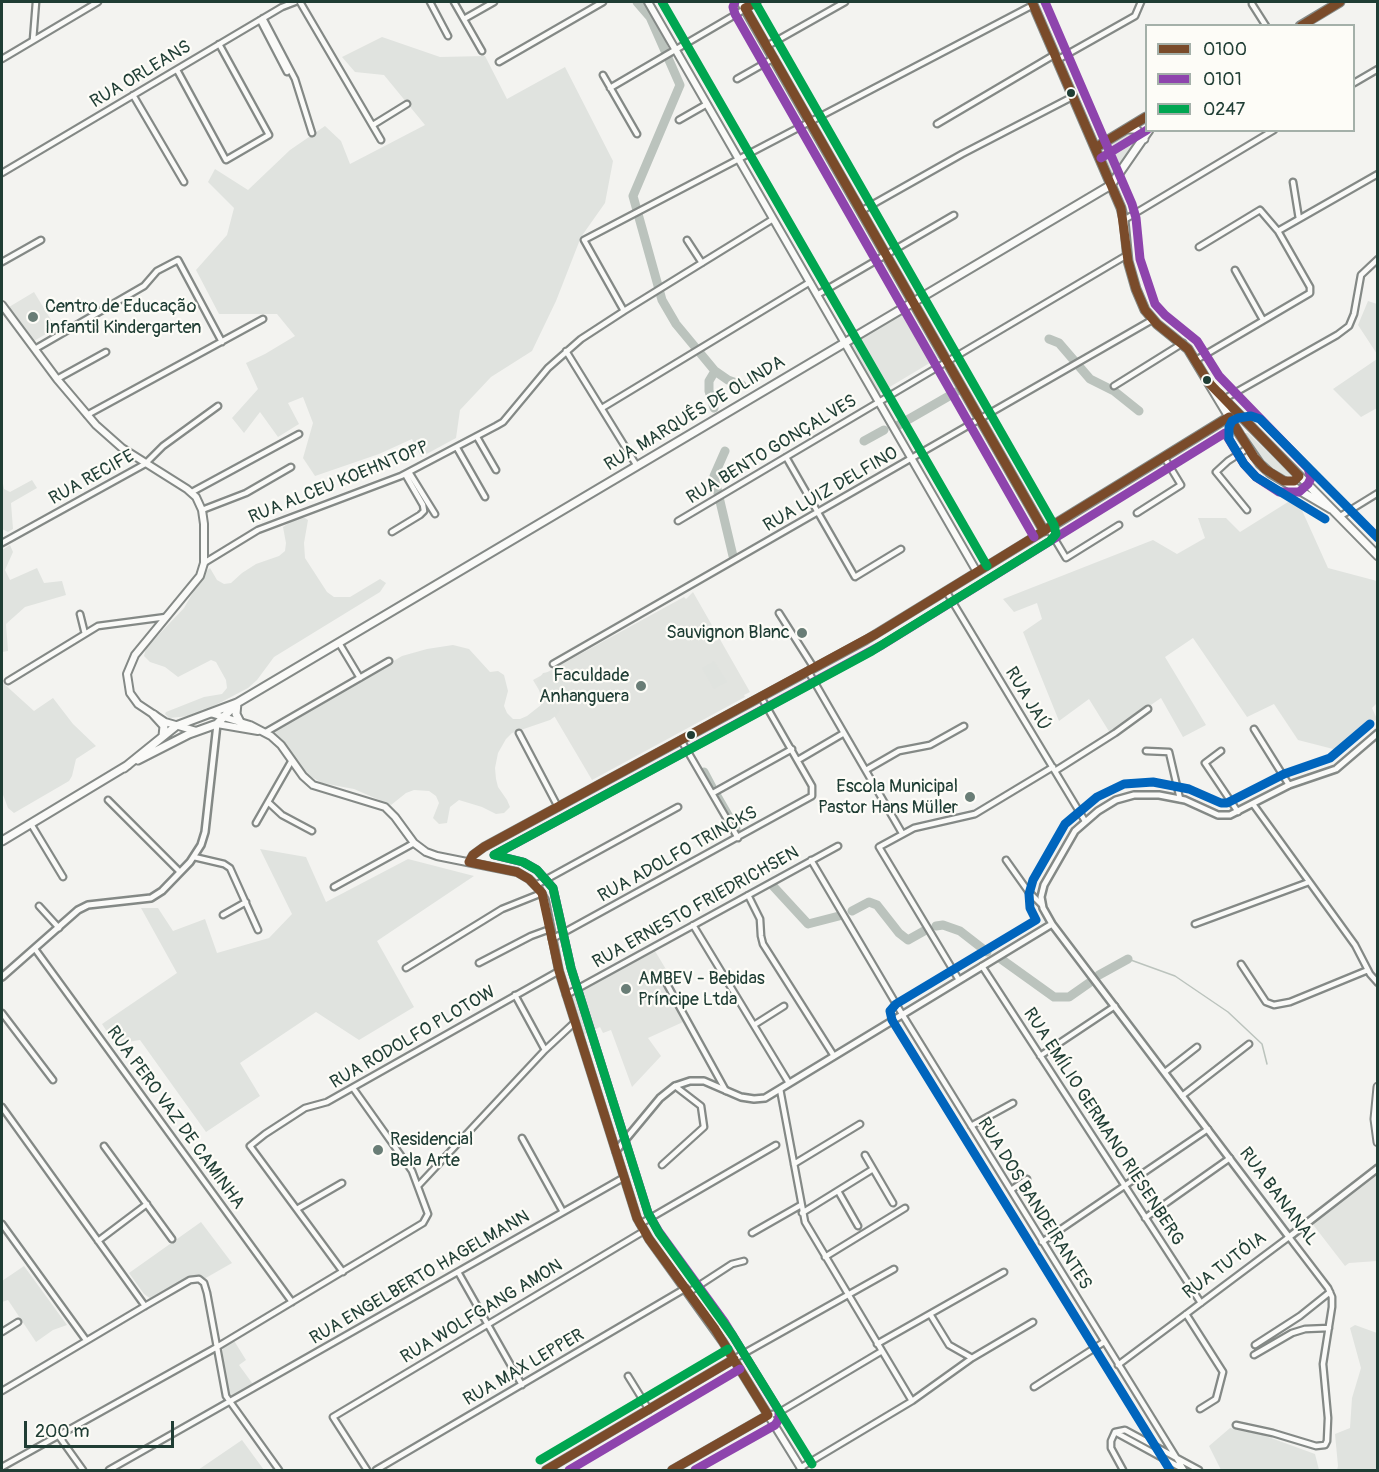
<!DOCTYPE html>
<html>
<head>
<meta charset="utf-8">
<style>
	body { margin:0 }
	#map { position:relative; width:1379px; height:1472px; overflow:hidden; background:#f3f3f0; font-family:Pangolin,sans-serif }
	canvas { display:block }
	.frame { position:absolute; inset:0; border:3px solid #1f3d34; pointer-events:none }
	.legend { position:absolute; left:1145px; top:24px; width:210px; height:108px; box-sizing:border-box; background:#fdfcf7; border:2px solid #a4b0a9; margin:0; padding:8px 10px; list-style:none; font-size:18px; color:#1f3d34 }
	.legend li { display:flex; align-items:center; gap:12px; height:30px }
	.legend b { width:30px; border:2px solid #a4b0a9 }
	.scale { position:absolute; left:24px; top:1421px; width:150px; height:27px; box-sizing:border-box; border:3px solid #1f3d34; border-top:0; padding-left:8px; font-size:18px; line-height:21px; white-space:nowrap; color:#1f3d34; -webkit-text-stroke:4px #fdfcf7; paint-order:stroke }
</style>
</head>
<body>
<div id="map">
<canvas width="1379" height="1472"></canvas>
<div class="frame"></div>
<ul class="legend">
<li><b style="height:8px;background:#7a4b2a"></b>0100</li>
<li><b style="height:8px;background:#8e44ad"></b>0101</li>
<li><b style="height:8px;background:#00a651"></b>0247</li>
</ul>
<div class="scale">200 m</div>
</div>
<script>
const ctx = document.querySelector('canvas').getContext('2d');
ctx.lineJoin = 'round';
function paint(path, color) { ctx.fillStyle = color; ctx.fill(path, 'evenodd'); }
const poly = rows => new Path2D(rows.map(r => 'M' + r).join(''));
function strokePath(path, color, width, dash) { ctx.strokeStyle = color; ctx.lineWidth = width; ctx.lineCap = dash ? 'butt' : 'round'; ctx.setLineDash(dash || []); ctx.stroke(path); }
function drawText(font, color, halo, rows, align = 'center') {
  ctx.font = font + ' Pangolin,sans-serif'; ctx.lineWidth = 4.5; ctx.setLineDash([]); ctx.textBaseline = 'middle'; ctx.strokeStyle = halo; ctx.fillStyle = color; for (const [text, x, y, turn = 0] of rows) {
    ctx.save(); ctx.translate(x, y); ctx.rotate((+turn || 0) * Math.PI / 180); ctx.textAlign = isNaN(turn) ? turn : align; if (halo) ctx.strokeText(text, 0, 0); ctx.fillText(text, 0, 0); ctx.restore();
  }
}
paint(poly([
	[34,292,56,328,34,341,9,307],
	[908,309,938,358,878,394,849,344],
	[693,592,750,692,744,695,745,697,592,780,533,680,684,597,686,599],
	[655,951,667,971,659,976,683,1022,648,1038,661,1056,632,1087,611,1030,603,1033,600,1027,584,1035,571,996],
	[1377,1170,1377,1261,1349,1263,1345,1266,1311,1222]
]), '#e2e4e0');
paint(poly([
	[382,37,440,57,485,56,507,99,565,67,613,161,605,203,581,237,556,301,532,351,491,377,460,410,456,438,421,457,412,439,379,454,315,476,303,458,313,423,303,397,288,403,299,424,278,437,260,412,244,433,232,418,258,389,246,363,265,354,295,336,277,314,219,314,196,270,227,235,234,208,208,182,215,169,248,190,290,150,325,126,341,141,350,164,425,125,384,75,355,72,342,57],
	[1134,130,1140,138,1113,175,1111,175,1101,151,1104,147],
	[1368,301,1377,304,1377,354,1358,325],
	[1377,359,1377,408,1361,417,1333,389],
	[1245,433,1248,433,1292,476,1292,479,1274,472,1263,465,1245,437],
	[2,478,4,489,10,492,32,480,37,488,11,503,13,529,8,532,2,529],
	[1296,497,1328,568,1377,581,1378,702,1372,708,1377,719,1337,750,1298,740,1274,704,1247,717,1193,638,1165,657,1206,725,1183,737,1161,698,1110,733,1089,699,1059,721,1023,632,1042,619,1037,603,1014,612,1003,599,1153,540,1177,554,1205,538,1198,518,1226,518,1240,532],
	[296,518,305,518,308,520,304,543,305,558,327,592,334,597,350,597,380,579,386,583,380,592,274,657,257,680,248,688,210,708,190,716,169,718,165,714,166,712,204,697,222,694,227,688,226,680,216,662,211,660,178,677,165,667,150,662,144,656,146,648,184,608,204,573,210,568,217,580,224,584,231,583,242,573,256,564,279,556,285,551,286,543,283,527],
	[10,545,13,552,5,570,10,580,37,568,44,583,62,581,66,595,25,607,6,624,8,651,2,652,2,550],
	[453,645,469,649,490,672,498,671,504,675,508,691,504,706,507,713,513,719,520,719,527,716,541,705,541,697,537,682,543,673,555,671,568,683,567,694,557,715,550,720,512,733,506,739,498,753,495,768,496,779,498,787,507,800,510,807,504,813,496,814,482,807,459,800,450,807,447,823,439,824,433,818,439,803,436,796,429,791,414,790,406,793,391,805,354,789,322,783,308,775,284,742,274,732,402,656,427,649],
	[714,661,727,682,714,689,702,668],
	[2,682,34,711,53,698,73,724,96,746,76,759,72,776,69,781,14,813,8,808,2,792],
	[260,849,306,857,326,902,408,859,474,876,377,941,414,1007,359,1040,316,1012,240,1063,260,1096,206,1132,140,1040,115,1044,102,1024,177,973,141,908,158,908,173,931,205,919,217,953,269,938,292,914],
	[201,1222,232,1263,204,1279,196,1276,189,1278,151,1299,144,1294,129,1273],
	[24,1266,67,1325,53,1330,36,1342,8,1300,2,1302,2,1281],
	[1355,1325,1377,1333,1377,1470,1337,1470,1338,1466,1335,1434,1350,1428,1352,1398,1361,1368,1350,1328],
	[233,1339,246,1360,239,1365,255,1387,233,1399,228,1397,227,1394,222,1346],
	[1230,1428,1260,1434,1315,1454,1319,1470,1221,1470,1209,1446],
	[242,1440,264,1470,198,1470]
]), '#e0e3df');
strokePath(poly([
	[1128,959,1175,976,1228,1012,1262,1044,1267,1064]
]), '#bbc3bd', 1.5);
strokePath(poly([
	[637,2,650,17,680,85,633,196,662,300,676,324,715,371,728,380,742,385],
	[1049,339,1059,343,1090,379,1114,391,1139,411],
	[714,408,709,391,709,381,715,371],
	[897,426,956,392],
	[864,441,884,430],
	[725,451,714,476,733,556],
	[704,772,712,787],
	[717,796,736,829],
	[773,886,808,924,839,916],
	[852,911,869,902,877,905,899,933,908,940,924,931],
	[936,926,943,925,960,931,987,952],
	[1001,959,1054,997,1069,997,1089,983],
	[1099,975,1128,959]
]), '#bbc3bd', 9);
const minor = poly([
	[300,2,381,140],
	[430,2,448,36],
	[454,2,482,51],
	[1252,4,1266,26],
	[263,18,295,79,312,133],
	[464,19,494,2],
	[260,20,287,72],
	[33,40,36,2],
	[767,46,845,2],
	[2,59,98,2],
	[1057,60,1135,16,1141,2],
	[499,62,603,2],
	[177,70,226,160,269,135,219,44],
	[603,75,637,134],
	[737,79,774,58],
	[1354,83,1378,69],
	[610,88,757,2],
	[133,95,184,182],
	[679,120,707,104],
	[937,124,1054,55],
	[373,125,407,104],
	[2,173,282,7,295,2],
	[1293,182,1299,219],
	[861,211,962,154,1072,97],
	[1124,220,1274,130],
	[687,240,702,263],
	[1199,247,1260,210,1278,231],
	[2,262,41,240],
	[1235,270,1263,320],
	[817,295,954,215],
	[624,311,584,240,1033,5],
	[35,349,144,286,157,271,178,260,222,342],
	[566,351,637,466],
	[1196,360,1310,293,1310,287,1278,231,1378,174],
	[57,379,106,352],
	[1114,386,1183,343],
	[1224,399,1337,335,1349,326,1354,314,1361,275,1378,259],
	[602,408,810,282],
	[87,415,263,319],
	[477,437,496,470],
	[457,448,485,497],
	[786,457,855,577,901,549],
	[409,472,435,514],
	[192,492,299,434],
	[202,510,246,493,291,467],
	[1247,510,1216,472,1228,461,1248,448],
	[1137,513,1181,485,1164,457],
	[1339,517,1378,493],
	[678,521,1127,255],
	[1048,528,1066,558,1119,525],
	[392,532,420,515,424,511,423,505,405,474],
	[2,543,145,464,163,446,218,406],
	[204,563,258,530,401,476,496,426,503,422,548,368,581,339,624,311,773,219],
	[946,591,1085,821],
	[779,613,814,668],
	[80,614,85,634],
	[339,643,360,678],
	[553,664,1152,320],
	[808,671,902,833],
	[8,681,98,626,166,617],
	[1254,729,1289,785],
	[266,732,389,661],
	[519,733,558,807],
	[681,740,738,838],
	[1146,751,1169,752,1180,799],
	[1221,751,1205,763,1238,812],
	[798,760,844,733],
	[866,770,899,751,930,745,964,726],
	[1055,771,1115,733,1148,709],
	[713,793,792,749],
	[108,800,180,872],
	[268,802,282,815,312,831],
	[1253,804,1355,945,1370,974,1378,983],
	[256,823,292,760],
	[31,824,63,877],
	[194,857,224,864,230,868,258,930],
	[811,860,902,1014,1184,1470],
	[1006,860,1028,891,1042,905],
	[536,885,678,807],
	[334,887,414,843],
	[748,895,760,919,761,936,763,944,834,1056],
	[39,906,59,928],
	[223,915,246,902],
	[1195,924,1309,882],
	[693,925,789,1083],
	[552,939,812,796,812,786,761,697],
	[35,949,292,1302],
	[479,963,531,936,550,929],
	[1241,964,1266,1002,1274,1005,1290,1002,1368,970],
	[982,966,1201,1303],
	[406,968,502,909,542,893],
	[663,977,726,1091],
	[959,980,879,847,914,828,975,814,1053,767],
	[515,995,545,1050],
	[566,995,838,846],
	[2,1013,53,1080],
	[754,1025,784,1006],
	[1040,1056,1115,1006],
	[1165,1072,1197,1047],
	[780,1089,805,1222,912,1401],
	[1182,1096,1249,1044],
	[2,1107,145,1306],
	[971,1126,1013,1103],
	[522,1138,563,1212],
	[104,1146,172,1239],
	[865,1155,893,1203],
	[794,1164,860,1124],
	[662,1165,704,1127,701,1106,675,1086],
	[418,1186,545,1050,575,1022],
	[1011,1190,1027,1179],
	[838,1191,858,1226],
	[297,1209,342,1183],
	[802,1213,873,1169],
	[1145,1218,1230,1158],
	[2,1224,86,1340],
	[640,1224,776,1145],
	[752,1233,801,1205],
	[98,1241,147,1204],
	[1042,1242,1208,1129],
	[825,1257,905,1208],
	[343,1272,250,1146,265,1134,305,1108,327,1102,559,971],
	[458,1272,522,1385],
	[689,1292,732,1264,744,1261],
	[930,1314,949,1345,972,1358],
	[1186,1314,1223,1372,1216,1399,1200,1409],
	[2,1332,18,1322],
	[877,1344,1004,1272],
	[1255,1345,1300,1316,1330,1292],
	[1254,1355,1292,1333,1305,1329,1329,1328],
	[734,1359,894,1269],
	[1118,1365,1289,1237,1328,1288,1332,1297,1332,1307,1323,1364,1328,1418,1327,1441,1325,1445,1316,1446,1273,1433,1236,1425],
	[628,1376,649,1410],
	[1034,1387,1104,1342],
	[2,1391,145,1306,190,1280,199,1279,204,1283,207,1293,226,1396,279,1470],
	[768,1415,778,1413,882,1351],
	[1115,1432,1125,1430,1199,1470],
	[1115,1432,1181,1468],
	[1115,1432,1111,1441,1111,1448,1123,1470],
	[58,1435,83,1470],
	[2,1467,217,1347,423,1223,428,1214,412,1171,353,1088],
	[800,1468,912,1401,972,1358,1033,1322],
	[109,1470,623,1178],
	[367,1470,333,1417,644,1231],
	[376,1470,686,1288]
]);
const tertiary = poly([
	[1378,733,1336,769,1289,785,1230,815,1218,815,1185,800,1159,795,1134,795,1116,800,1098,811,1075,831,1044,885,1041,897,1043,908,1052,924,1289,1237,1378,1168],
	[2,977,78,910,88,905,151,898,162,891,190,862,201,845,205,832,217,724],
	[616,1151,660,1098,675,1086,690,1081,704,1081,741,1097,754,1099,765,1098,1052,924],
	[546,1470,734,1359],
	[672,1470,768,1415]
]);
const secondary = poly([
	[648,2,977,572],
	[2,305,57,379,96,425,122,448,187,489,196,497,202,510,204,524,204,563,200,576,135,655,127,674,130,693,138,704,165,722,196,731],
	[210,713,250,725,271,736,281,745,303,776,313,785,385,807,395,817,414,843,426,852,437,856,517,872,529,879,539,889,545,900,559,971,637,1218,649,1239,723,1342,802,1470],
	[217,724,258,731],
	[469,862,473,855,484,847,866,640,1044,531]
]);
const primary = poly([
	[741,2,1044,531,1229,417],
	[1032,2,1121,208,1124,220,1128,261,1136,289,1145,310,1157,324,1188,349,1240,435,1260,464,1270,473,1331,509],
	[1300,26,1340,2],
	[1128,129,1136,129,1144,139],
	[1095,148,1146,117],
	[1219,394,1378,556],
	[237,703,236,714,240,722],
	[154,715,164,726,163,736],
	[138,760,189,734,217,724,236,704],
	[124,768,176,726,237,703,1111,185,1149,130],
	[2,841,128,765],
	[1378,1087,1375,1119,1378,1142]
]);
strokePath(minor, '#848986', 9);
strokePath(tertiary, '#848986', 10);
strokePath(secondary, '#848986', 10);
strokePath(primary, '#848986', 11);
strokePath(minor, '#fafaf8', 4.5);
strokePath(tertiary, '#fafaf8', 5);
strokePath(secondary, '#fafaf8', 6);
strokePath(primary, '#fafaf8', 7);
strokePath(poly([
	[757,2,745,8,1044,531],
	[1301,26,1340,2],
	[1095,148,1146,117],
	[546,1470,734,1359],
	[672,1470,768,1415,715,1329,649,1239,637,1218,559,971,542,893,529,879,517,872,469,862,473,855,484,847,876,634,1229,417,1254,457,1265,469,1284,481,1294,481,1299,476,1209,383,1188,349,1157,324,1145,310,1136,289,1128,261,1121,208,1032,2]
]), '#7a4b2a', 9);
strokePath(poly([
	[735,2,733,7,735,14,1034,537],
	[1101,158,1147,130],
	[569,1470,740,1369],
	[695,1470,775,1425,779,1419,779,1411,725,1323,659,1232,648,1213,571,968,553,888,537,870,523,862,494,855,882,645,1225,433,1244,464,1256,477,1279,492,1299,492,1308,484,1311,478,1308,468,1219,376,1197,341,1165,315,1155,304,1140,259,1136,218,1132,204,1045,2]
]), '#8e44ad', 9);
strokePath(poly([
	[662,2,987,566],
	[755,2,1054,525,1056,534,1050,541,872,651,494,855,523,862,537,870,553,888,571,968,648,1213,659,1233,733,1336,812,1464],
	[540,1460,728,1349]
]), '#00a651', 9);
strokePath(poly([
	[1325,519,1256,477,1244,464,1229,439,1229,427,1232,421,1238,418,1251,416,1260,419,1378,538],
	[1170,1470,892,1020,890,1011,896,1004,1036,920,1030,908,1029,894,1033,880,1065,824,1097,797,1124,784,1153,782,1189,789,1221,803,1227,803,1284,774,1330,758,1370,724]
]), '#0065bd', 9);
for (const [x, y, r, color] of [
	[1071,93,5,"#1f3d34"],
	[33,317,6,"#697d76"],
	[1207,380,5,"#1f3d34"],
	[802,633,6,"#697d76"],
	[641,686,6,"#697d76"],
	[691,735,5,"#1f3d34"],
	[970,797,6,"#697d76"],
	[626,989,6,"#697d76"],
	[378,1150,6,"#697d76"]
]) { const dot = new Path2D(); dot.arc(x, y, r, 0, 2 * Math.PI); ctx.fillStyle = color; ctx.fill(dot); strokePath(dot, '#fdfcf7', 2); }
drawText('18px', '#1f3d34', '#fdfcf7', [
	["RUA ORLEANS",141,75,-31],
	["RUA MARQUÊS DE OLINDA",695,414,-31],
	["RUA BENTO GONÇALVES",772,450,-31],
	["RUA RECIFE",92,478,-29],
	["RUA ALCEU KOEHNTOPP",339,483,-22],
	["RUA LUIZ DELFINO",831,490,-30],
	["RUA JAÚ",1027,699,59],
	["RUA ADOLFO TRINCKS",678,855,-29],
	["RUA ERNESTO FRIEDRICHSEN",696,908,-29],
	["RUA RODOLFO PLOTOW",413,1038,-30],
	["RUA PERO VAZ DE CAMINHA",175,1118,54],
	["RUA EMÍLIO GERMANO RIESENBERG",1103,1127,57],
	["RUA BANANAL",1278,1197,53],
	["RUA DOS BANDEIRANTES",1034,1204,58],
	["RUA TUTÓIA",1225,1266,-37],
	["RUA ENGELBERTO HAGELMANN",420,1278,-30],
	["RUA WOLFGANG AMON",482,1312,-31],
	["RUA MAX LEPPER",524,1368,-30]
]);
drawText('18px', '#1f3d34', '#fdfcf7', [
	["Centro de Educação",45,307],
	["Infantil Kindergarten",45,328],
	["Sauvignon Blanc",790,633,"right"],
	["Faculdade",629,676,"right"],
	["Anhanguera",629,697,"right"],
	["Escola Municipal",958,787,"right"],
	["Pastor Hans Müller",958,808,"right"],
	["AMBEV - Bebidas",638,979],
	["Príncipe Ltda",638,1000],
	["Residencial",390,1140],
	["Bela Arte",390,1161]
], 'left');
</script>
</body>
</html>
